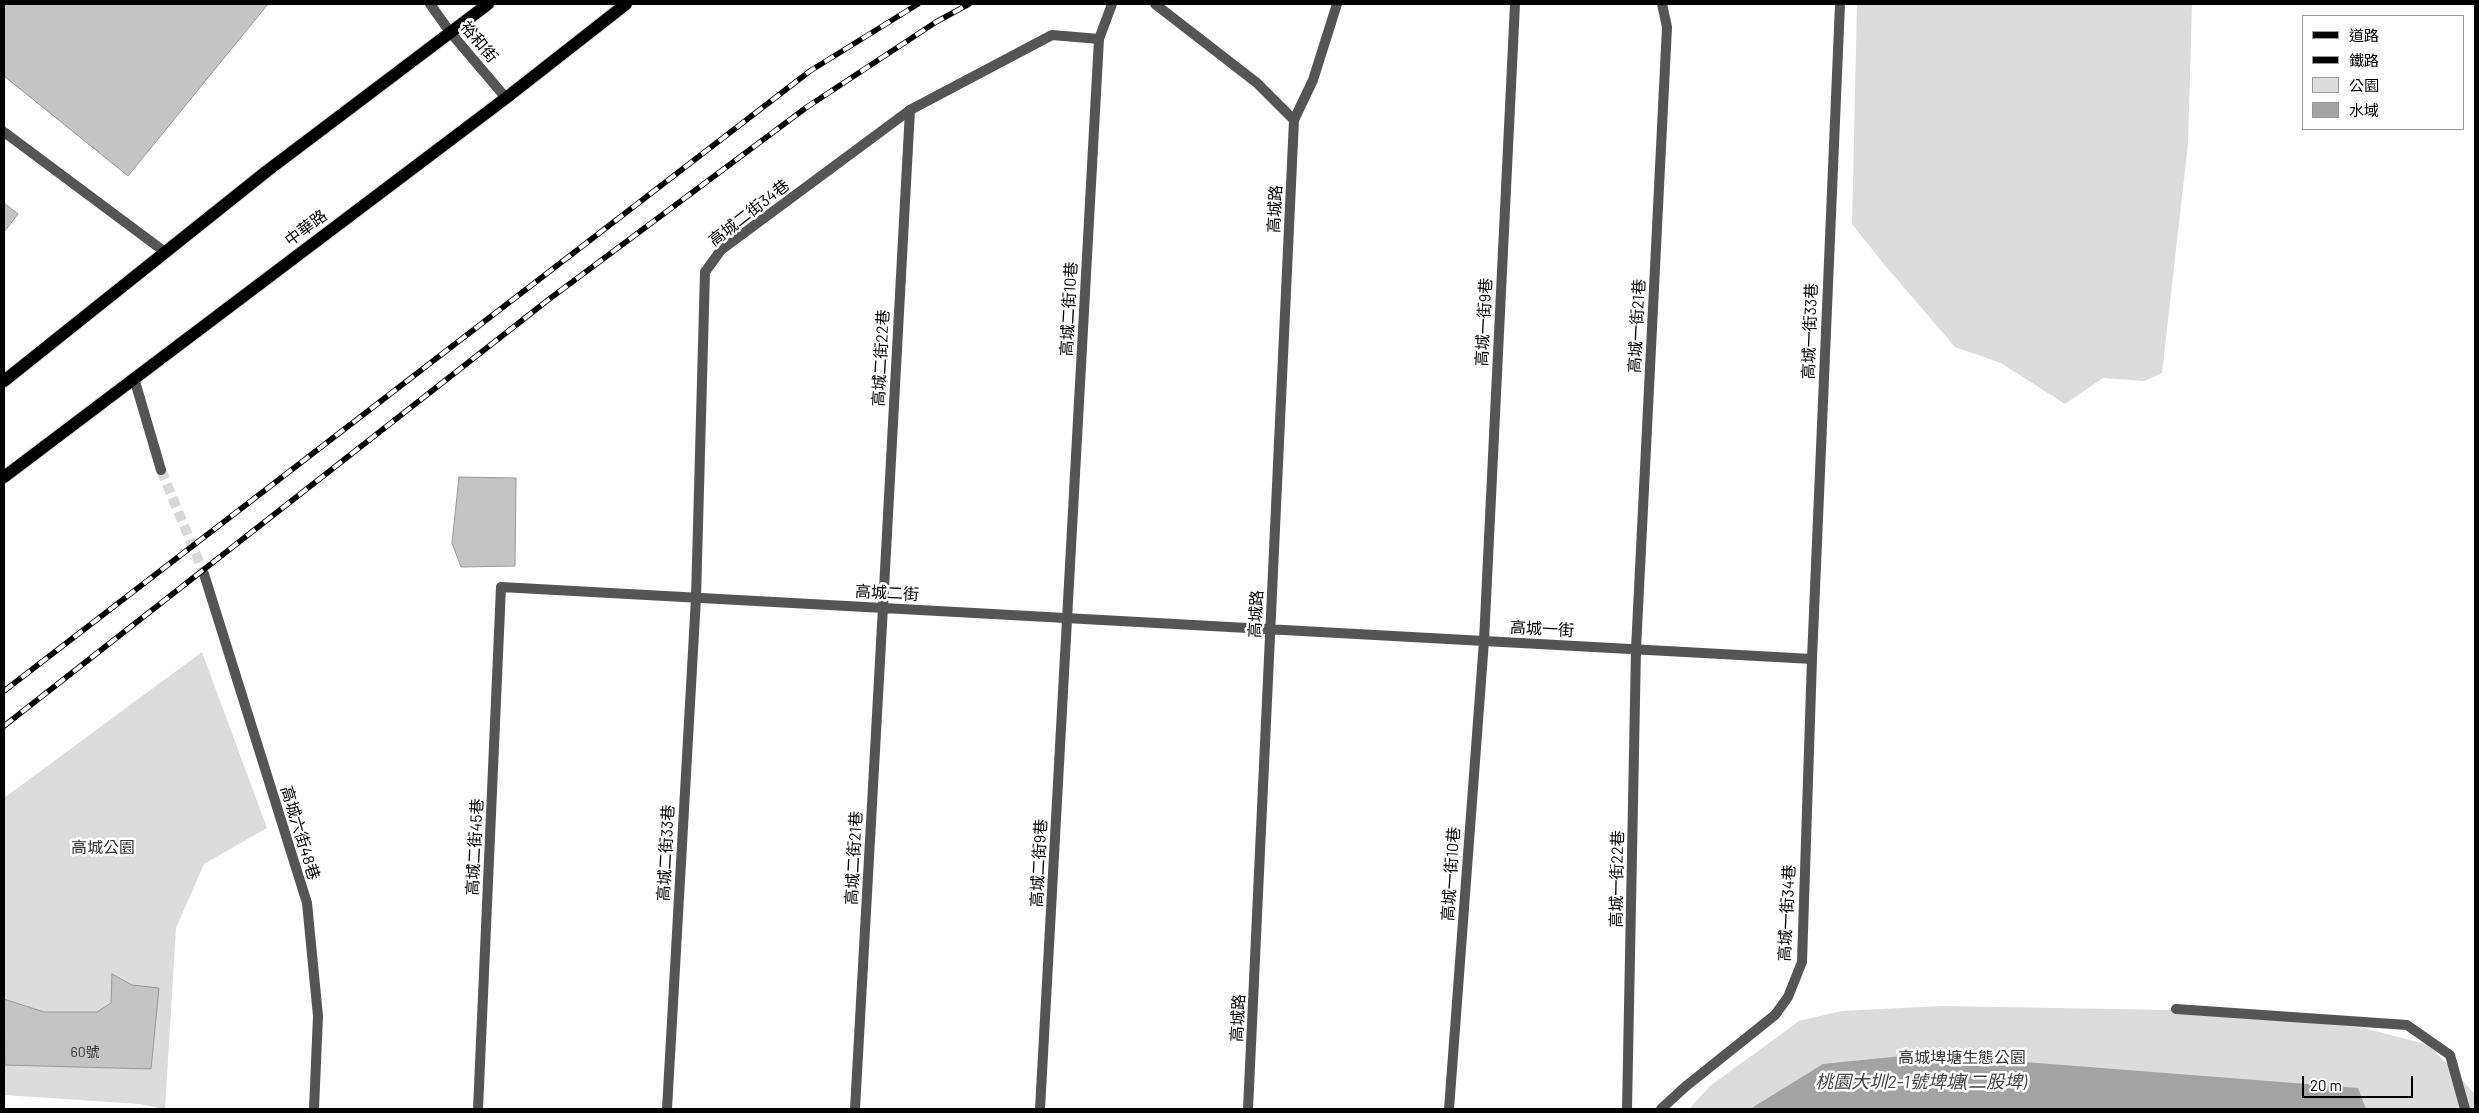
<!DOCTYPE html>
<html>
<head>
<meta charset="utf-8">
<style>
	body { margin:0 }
	#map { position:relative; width:2479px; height:1113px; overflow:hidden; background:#fff; font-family:Barlow,"Noto Sans TC",sans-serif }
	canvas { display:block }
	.frame { position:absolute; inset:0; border:5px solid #000; pointer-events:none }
	.legend { position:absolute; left:2302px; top:15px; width:162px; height:115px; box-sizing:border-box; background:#fff; border:1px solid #999; margin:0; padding:6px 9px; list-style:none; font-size:15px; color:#000 }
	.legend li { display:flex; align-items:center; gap:10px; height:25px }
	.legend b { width:25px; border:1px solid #999 }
	.scale { position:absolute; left:2302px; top:1076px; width:111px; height:22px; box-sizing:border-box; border:2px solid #000; border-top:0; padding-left:6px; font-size:15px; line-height:18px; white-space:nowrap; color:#000; -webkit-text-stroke:4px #fff; paint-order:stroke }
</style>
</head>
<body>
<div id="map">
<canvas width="2479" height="1113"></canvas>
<div class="frame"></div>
<ul class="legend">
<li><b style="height:6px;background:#000"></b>道路</li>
<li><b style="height:6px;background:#000"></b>鐵路</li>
<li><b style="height:14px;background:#dcdcdc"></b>公園</li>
<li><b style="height:14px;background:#a3a3a3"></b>水域</li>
</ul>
<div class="scale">20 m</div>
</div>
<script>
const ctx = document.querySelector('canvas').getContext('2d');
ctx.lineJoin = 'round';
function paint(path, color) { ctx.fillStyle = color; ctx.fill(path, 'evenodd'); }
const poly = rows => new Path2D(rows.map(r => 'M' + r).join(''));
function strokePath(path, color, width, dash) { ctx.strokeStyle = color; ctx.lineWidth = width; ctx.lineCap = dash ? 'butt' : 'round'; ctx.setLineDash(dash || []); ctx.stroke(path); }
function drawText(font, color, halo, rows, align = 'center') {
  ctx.font = font + ' Barlow,"Noto Sans TC",sans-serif'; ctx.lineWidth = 5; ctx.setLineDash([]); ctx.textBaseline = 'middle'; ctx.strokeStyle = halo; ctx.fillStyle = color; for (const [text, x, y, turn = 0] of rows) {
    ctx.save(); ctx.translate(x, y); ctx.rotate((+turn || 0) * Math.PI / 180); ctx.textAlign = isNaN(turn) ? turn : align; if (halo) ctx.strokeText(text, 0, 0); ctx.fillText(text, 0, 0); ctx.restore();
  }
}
paint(poly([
	[1857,4,2192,4,2188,144,2162,373,2144,381,2103,378,2065,404,2001,363,1955,347,1883,263,1852,224],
	[202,652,267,828,204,864,176,928,165,1109,139,1104,4,1095,4,798],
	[1943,1006,2169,1010,2364,1028,2429,1045,2474,1093,2474,1109,1689,1109,1710,1086,1799,1021,1841,1011]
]), '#dcdcdc');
paint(poly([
	[1922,1054,2358,1088,2366,1109,1750,1109,1823,1064]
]), '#a3a3a3');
const building = poly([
	[4,4,268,4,128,176,4,76,4,4],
	[4,203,18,214,4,232,4,203],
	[459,477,516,478,515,566,461,567,452,543,459,477],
	[112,974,132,985,159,988,151,1069,5,1065,4,999,44,1012,97,1012,111,1003,112,974]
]);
paint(building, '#c4c4c4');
strokePath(building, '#999', 1);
strokePath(poly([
	[161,470,204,574]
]), '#d9d9d9', 10, [10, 5]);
const primary = poly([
	[4,381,267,171,488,4],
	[4,477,506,98,626,4]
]);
strokePath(primary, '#dbdbdb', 14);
strokePath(poly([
	[4,132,165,252],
	[883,607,910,110],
	[2176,1009,2407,1025,2450,1055,2465,1109],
	[1040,1109,1099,39],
	[1449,1109,1484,641,1515,4],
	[1627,1109,1636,649,1667,27,1662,4]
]), '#555', 10);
strokePath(poly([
	[430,4,450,32,506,98],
	[1155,4,1257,83,1294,120,1248,1109],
	[1294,120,1313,80,1337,4],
	[134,378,161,470],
	[204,574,307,903,318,1016,314,1109],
	[478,1109,501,587,1812,659],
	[667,1109,696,598,705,272,721,250,910,110,1052,35,1099,39,1112,4],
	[855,1109,883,607],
	[1661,1109,1685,1087,1775,1015,1788,997,1802,962,1812,659,1840,4]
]), '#555', 10);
strokePath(primary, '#000', 12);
const rail = poly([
	[4,691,810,71,918,4],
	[4,726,548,300,807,107,936,22,969,4]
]);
strokePath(rail, '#000', 5.5);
strokePath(rail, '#fff', 4, [11]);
drawText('14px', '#313131', null, [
	["60號",85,1052]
]);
drawText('16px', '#000', '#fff', [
	["裕和街",479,42,50],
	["高城路",1275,209,-87],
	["高城二街34巷",749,213,-38],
	["中華路",306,228,-37],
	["高城二街10巷",1069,309,-87],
	["高城一街9巷",1484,322,-87],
	["高城一街21巷",1637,326,-87],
	["高城一街33巷",1810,331,-88],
	["高城二街22巷",881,358,-87],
	["高城二街",887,593,3],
	["高城路",1256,614,-87],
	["高城一街",1542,629,3],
	["高城六街48巷",300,833,73],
	["高城二街45巷",475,847,-87],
	["高城二街33巷",666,853,-87],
	["高城二街21巷",854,858,-87],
	["高城二街9巷",1039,863,-87],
	["高城一街10巷",1451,874,-86],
	["高城一街22巷",1617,879,-89],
	["高城一街34巷",1787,913,-87],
	["高城路",1238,1018,-87]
]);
drawText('16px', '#333', '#fff', [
	["高城公園",103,848],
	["高城埤塘生態公園",1962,1058]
]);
drawText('italic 18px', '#444', '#fff', [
	["桃園大圳2-1號埤塘(二股埤)",1921,1082]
]);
</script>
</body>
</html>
